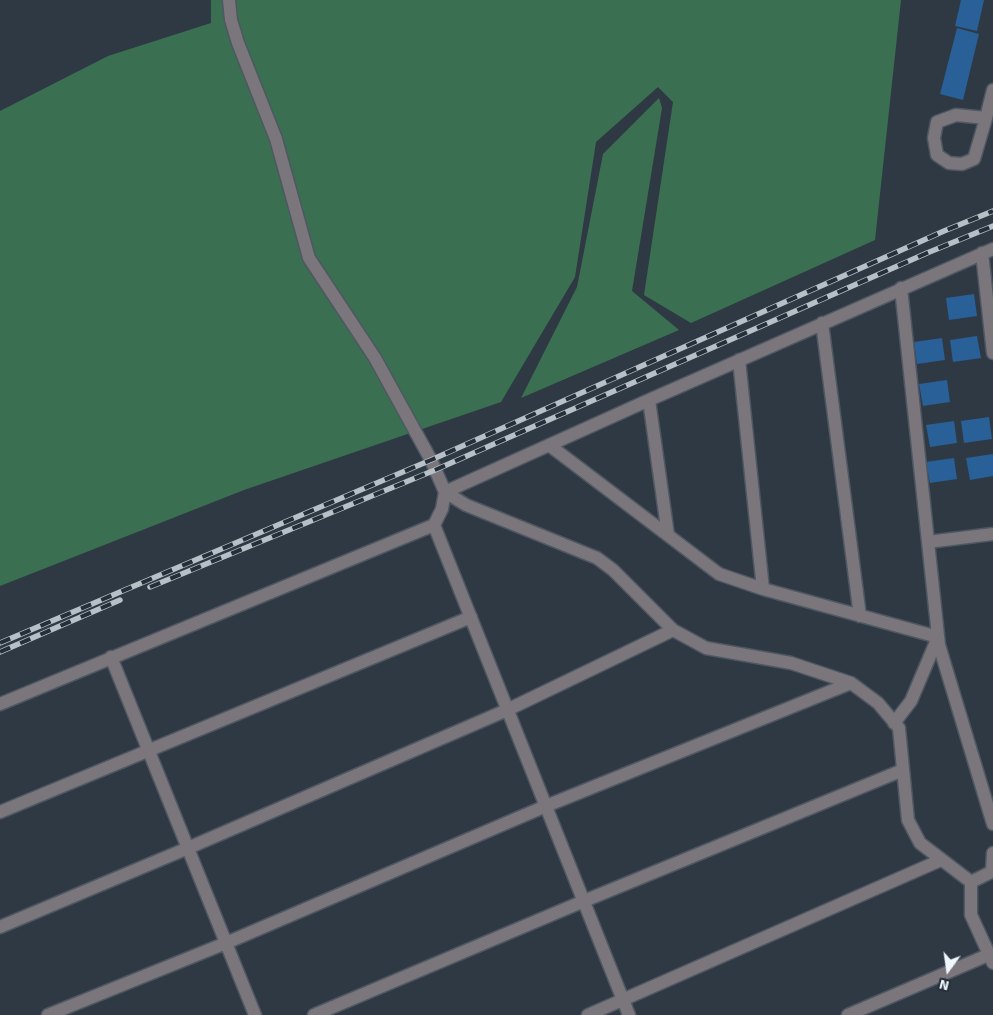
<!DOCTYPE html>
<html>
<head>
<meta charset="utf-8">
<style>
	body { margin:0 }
	#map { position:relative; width:993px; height:1015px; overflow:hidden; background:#2f3944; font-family:Signika,sans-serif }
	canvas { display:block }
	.north { position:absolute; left:923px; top:945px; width:50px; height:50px; -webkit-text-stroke:4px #252f39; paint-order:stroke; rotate:194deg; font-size:14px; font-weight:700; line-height:20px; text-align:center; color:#f0f6fd }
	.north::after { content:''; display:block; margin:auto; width:18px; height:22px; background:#f0f6fd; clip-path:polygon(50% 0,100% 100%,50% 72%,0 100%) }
</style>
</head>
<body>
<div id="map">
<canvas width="993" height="1015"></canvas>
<div class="north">N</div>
</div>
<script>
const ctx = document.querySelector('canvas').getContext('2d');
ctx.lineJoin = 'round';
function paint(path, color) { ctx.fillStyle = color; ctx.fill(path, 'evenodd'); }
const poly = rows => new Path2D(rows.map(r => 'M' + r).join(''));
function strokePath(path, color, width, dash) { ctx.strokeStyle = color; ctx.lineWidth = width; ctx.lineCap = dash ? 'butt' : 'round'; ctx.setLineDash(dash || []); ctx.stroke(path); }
paint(poly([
	[211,0,901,0,875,240,691,323,644,295,673,102,658,87,596,142,575,277,501,402,244,490,0,586,0,111,108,56,211,23],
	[659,98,662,108,632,291,679,330,521,398,577,287,603,154]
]), '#3a7051');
paint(poly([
	[961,0,984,0,977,31,955,26],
	[957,28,979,34,963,100,940,94],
	[974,294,977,316,949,320,946,298],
	[977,336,981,358,953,362,950,340],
	[942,338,945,360,917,364,914,342],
	[947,380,950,402,923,406,919,384],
	[989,417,992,439,964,443,961,421],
	[954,421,957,443,930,447,926,425],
	[993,454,993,476,970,480,966,458],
	[954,458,957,479,930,483,926,462]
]), '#286097');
const minor = poly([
	[986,118,956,115,937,122,934,138,937,155,949,163,962,164,974,159,986,118,993,90],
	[982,253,993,353],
	[901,288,939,645,993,824],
	[822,323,860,616],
	[739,360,763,589],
	[649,400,668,535],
	[549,445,719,574,763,589,938,637,911,701,894,723],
	[445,492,466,505,597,558,613,570,673,630,706,648,791,663,851,683,878,703,899,728,908,820,920,843,971,882],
	[445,492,649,400,993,249],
	[434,525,629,1015],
	[928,542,993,534],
	[111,657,255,1015],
	[0,704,434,525,442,509,445,492,431,460,375,358,309,258,276,139,238,43,231,20,229,0],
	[0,812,471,617],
	[992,872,993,853],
	[971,882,971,915,993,963],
	[971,882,993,871],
	[0,927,188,848,507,710,673,630],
	[48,1015,226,943,546,806,851,683],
	[314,1015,584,901,903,770],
	[588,1015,941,860]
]);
const tertiary = poly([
	[848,1015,988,955]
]);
strokePath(minor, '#4e5762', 15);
strokePath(tertiary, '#4e5762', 15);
strokePath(minor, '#7a767c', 12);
strokePath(tertiary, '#7a767c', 12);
const rail = poly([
	[150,587,435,470,927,253,993,226],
	[0,643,431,460,944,231,993,211],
	[0,652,120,600]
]);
strokePath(rail, '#b7bfc7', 5.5);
strokePath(rail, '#252f39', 4, [11]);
</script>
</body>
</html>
